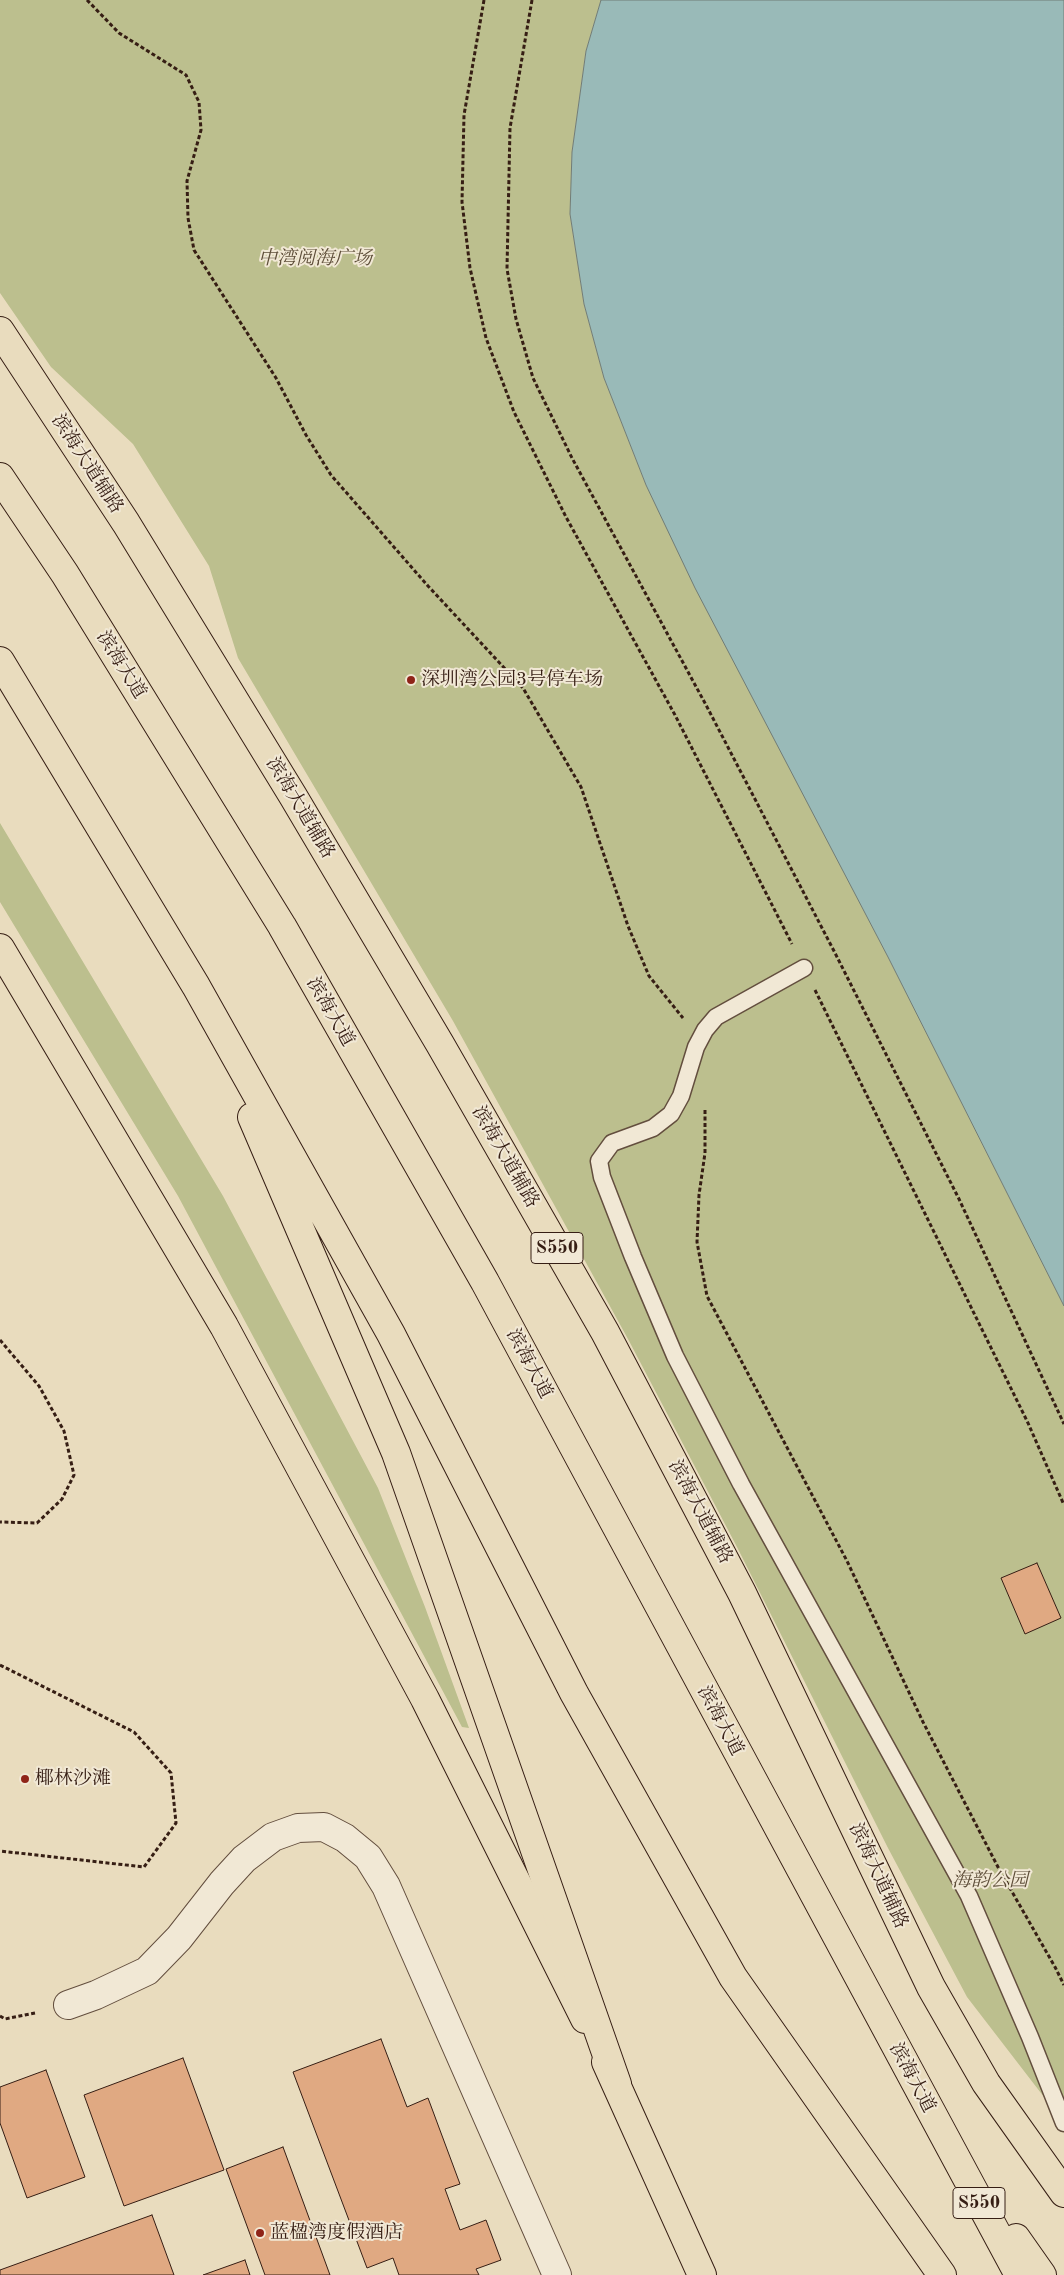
<!DOCTYPE html>
<html>
<head>
<meta charset="utf-8">
<style>
	body { margin:0 }
	canvas { display:block; background:#e9dcbe }
</style>
</head>
<body>
<canvas width="1064" height="2275"></canvas>
<script>
const ctx = document.querySelector('canvas').getContext('2d');
ctx.lineJoin = 'round';
function paint(path, color) { ctx.fillStyle = color; ctx.fill(path, 'evenodd'); }
const poly = rows => new Path2D(rows.map(r => 'M' + r).join(''));
function strokePath(path, color, width, dash) { ctx.strokeStyle = color; ctx.lineWidth = width; ctx.lineCap = dash ? 'butt' : 'round'; ctx.setLineDash(dash || []); ctx.stroke(path); }
function drawText(font, color, halo, rows, align = 'center') {
  ctx.font = font + ' "Old Standard TT","Noto Serif SC",serif'; ctx.lineWidth = 4; ctx.setLineDash([]); ctx.textBaseline = 'middle'; ctx.strokeStyle = halo; ctx.fillStyle = color; for (const [text, x, y, turn = 0] of rows) {
    ctx.save(); ctx.translate(x, y); ctx.rotate((+turn || 0) * Math.PI / 180); ctx.textAlign = isNaN(turn) ? turn : align; if (halo) ctx.strokeText(text, 0, 0); ctx.fillText(text, 0, 0); ctx.restore();
  }
}
paint(poly([
	[0,0,601,0,586,51,572,152,570,214,584,304,604,378,646,485,888,957,1064,1306,1064,2123,967,1997,888,1848,737,1547,628,1339,453,1021,238,658,209,566,133,444,51,367,0,293],
	[0,823,223,1196,378,1488,425,1607,469,1728,462,1727,178,1196,0,902]
]), '#bcbf8e');
const water = poly([
	[601,0,1064,0,1064,1306,888,957,695,588,646,485,604,378,584,304,570,214,572,152,586,51,601,0]
]);
paint(water, '#99bab8');
strokePath(water, '#717c76', 1);
const building = poly([
	[1037,1563,1061,1618,1025,1634,1001,1578,1037,1563],
	[381,2039,407,2107,428,2098,460,2184,445,2189,460,2230,486,2220,501,2260,476,2269,479,2275,399,2275,393,2258,367,2268,293,2072,381,2039],
	[183,2058,224,2170,124,2206,84,2095,183,2058],
	[46,2070,85,2177,27,2198,0,2123,0,2087,46,2070],
	[283,2147,330,2275,265,2275,226,2169,283,2147],
	[152,2215,174,2275,0,2275,0,2270,152,2215],
	[245,2260,250,2275,203,2275,245,2260]
]);
paint(building, '#e0a982');
strokePath(building, '#361e14', 1);
const lane = poly([
	[804,968,716,1017,705,1030,696,1047,681,1096,671,1114,653,1128,612,1143,599,1161,602,1177,633,1257,675,1356,741,1484,969,1896,1030,2037,1064,2123]
]);
const street = poly([
	[68,2005,96,1995,147,1971,179,1938,222,1883,244,1859,273,1837,298,1828,324,1827,345,1838,368,1857,386,1886,557,2275]
]);
const primary = poly([
	[0,331,126,523,293,796,440,1044,605,1332,742,1593,931,1987,986,2083,1064,2193],
	[0,948,224,1326,425,1699,585,2019],
	[606,2062,702,2275]
]);
const highway = poly([
	[0,477,65,574,282,926,485,1282,1019,2275],
	[0,661,196,986,391,1334,574,1693,733,1977,942,2275],
	[252,1117,396,1453,617,2084],
	[1016,2238,1042,2275]
]);
strokePath(lane, '#634e3e', 19);
strokePath(street, '#634e3e', 30);
strokePath(primary, '#361e14', 30);
strokePath(highway, '#361e14', 30);
strokePath(poly([
	[87,0,119,33,186,75,199,102,201,130,187,181,188,218,194,250,276,378,306,435,331,475,428,586,523,688,581,787,628,926,649,976,683,1018],
	[484,0,464,115,462,202,470,268,486,338,514,412,566,517,675,715,792,944],
	[532,0,510,128,507,269,516,319,533,378,572,458,706,705,834,951,959,1199,1064,1424],
	[815,990,1028,1423,1064,1505],
	[705,1110,705,1153,699,1195,697,1242,707,1296,847,1561,923,1722,999,1869,1055,1967,1064,1985],
	[0,1340,39,1386,64,1431,74,1475,62,1499,37,1523,0,1522],
	[0,1665,134,1732,171,1773,176,1823,144,1867,0,1851],
	[0,2016,5,2019,35,2013]
]), '#361e14', 3, [4, 2.5]);
strokePath(lane, '#f1e8d5', 16);
strokePath(street, '#f1e8d5', 28);
strokePath(primary, '#e9dcbe', 28);
strokePath(highway, '#e9dcbe', 28);
for (const [x, y, r, color] of [
	[411,680,5,"#8f2418"],
	[25,1779,5,"#8f2418"],
	[260,2233,5,"#8f2418"]
]) { const dot = new Path2D(); dot.arc(x, y, r, 0, 2 * Math.PI); ctx.fillStyle = color; ctx.fill(dot); strokePath(dot, '#f1e8d5', 2); }
for (const [x, y, w] of [
	[557,1248,52],
	[979,2203,52]
]) { const box = new Path2D(); box.roundRect(x - w / 2, y - 15.5, w, 31, 4); ctx.fillStyle = '#f1e8d5'; ctx.fill(box); strokePath(box, '#361e14', 1); }
drawText('bold 18px', '#361e14', null, [
	["S550",557,1248],
	["S550",979,2203]
]);
drawText('italic 19px', '#5e4e39', '#f1e8d5', [
	["中湾阅海广场",315,259],
	["海韵公园",990,1881]
]);
drawText('19px', '#361e14', '#f1e8d5', [
	["滨海大道辅路",87,464,57],
	["滨海大道",121,665,58],
	["滨海大道辅路",300,808,59],
	["滨海大道",330,1012,60],
	["滨海大道辅路",505,1157,60],
	["滨海大道",529,1364,62],
	["滨海大道辅路",700,1512,62],
	["滨海大道",720,1721,62],
	["滨海大道辅路",878,1876,65],
	["滨海大道",912,2078,62]
]);
drawText('19px', '#361e14', '#f1e8d5', [
	["深圳湾公园3号停车场",421,680],
	["椰林沙滩",35,1779],
	["蓝楹湾度假酒店",270,2233]
], 'left');
</script>
</body>
</html>
